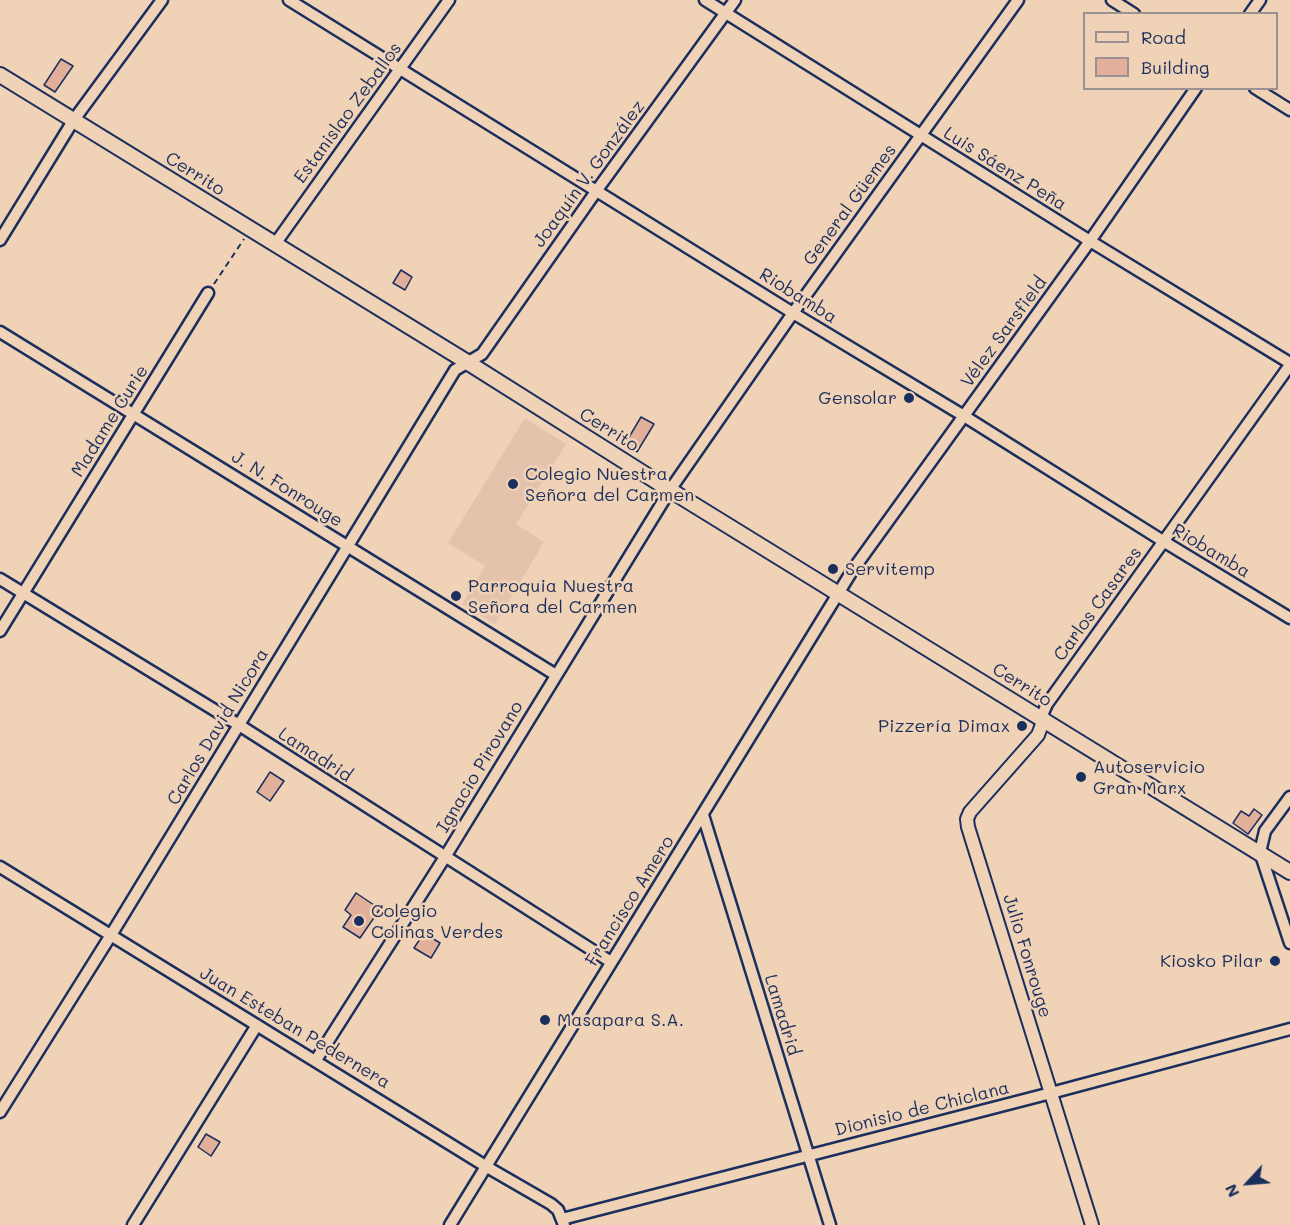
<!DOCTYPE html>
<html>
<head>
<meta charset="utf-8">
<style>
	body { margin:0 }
	#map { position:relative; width:1290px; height:1225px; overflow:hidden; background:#f0d2b6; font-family:Mali,sans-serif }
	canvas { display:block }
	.legend { position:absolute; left:1083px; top:12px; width:195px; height:78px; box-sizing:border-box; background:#f0d2b6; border:2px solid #9b9193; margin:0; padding:8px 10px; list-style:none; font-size:18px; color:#1b2f5e }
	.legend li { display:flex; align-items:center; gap:12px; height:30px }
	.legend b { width:30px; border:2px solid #9b9193 }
	.north { position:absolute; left:1218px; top:1153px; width:60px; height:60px; -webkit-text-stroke:4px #f0d2b6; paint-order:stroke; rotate:244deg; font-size:16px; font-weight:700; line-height:24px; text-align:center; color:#1b2f5e }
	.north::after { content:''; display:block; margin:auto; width:21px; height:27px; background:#1b2f5e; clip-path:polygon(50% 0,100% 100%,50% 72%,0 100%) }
</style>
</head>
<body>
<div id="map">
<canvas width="1290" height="1225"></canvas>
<ul class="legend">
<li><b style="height:8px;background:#f0d2b6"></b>Road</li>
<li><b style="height:16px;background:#e2af9a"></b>Building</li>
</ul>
<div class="north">N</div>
</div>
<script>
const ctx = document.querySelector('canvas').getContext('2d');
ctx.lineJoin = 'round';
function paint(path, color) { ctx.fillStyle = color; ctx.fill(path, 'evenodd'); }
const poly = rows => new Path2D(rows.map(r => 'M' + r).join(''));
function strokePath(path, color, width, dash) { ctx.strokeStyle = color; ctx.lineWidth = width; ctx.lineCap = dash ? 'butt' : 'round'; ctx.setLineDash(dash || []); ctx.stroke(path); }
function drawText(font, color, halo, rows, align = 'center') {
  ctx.font = font + ' Mali,sans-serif'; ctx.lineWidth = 5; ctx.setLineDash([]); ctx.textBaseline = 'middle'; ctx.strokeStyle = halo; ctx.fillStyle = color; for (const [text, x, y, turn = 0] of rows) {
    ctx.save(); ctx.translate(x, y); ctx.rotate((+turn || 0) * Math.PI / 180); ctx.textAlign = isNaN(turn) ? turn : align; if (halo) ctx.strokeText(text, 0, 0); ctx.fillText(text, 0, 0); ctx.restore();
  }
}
paint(poly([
	[525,418,566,444,516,524,544,542,495,624,462,604,485,566,448,543]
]), '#e4c2ab');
const building = poly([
	[61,59,73,66,55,92,44,85,61,59],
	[401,270,412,277,405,290,393,283,401,270],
	[641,417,654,424,637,452,625,444,641,417],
	[270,772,284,781,270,801,257,792,270,772],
	[1254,809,1262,815,1248,834,1233,823,1241,811,1249,816,1254,809],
	[356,893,380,909,360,938,343,927,351,915,345,910,356,893],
	[424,933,440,943,431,958,414,948,424,933],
	[206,1134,220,1142,211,1156,198,1147,206,1134]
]);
paint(building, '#e2af9a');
strokePath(building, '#1b2f5e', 1.5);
const minor = poly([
	[289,0,793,313,964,416,1163,541,1290,618],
	[705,0,1090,241,1290,363],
	[1112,0,1134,14],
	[1250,14,1260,0],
	[1255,88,1290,110],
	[0,240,73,121,162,0],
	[275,244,449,0],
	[0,332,556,675],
	[0,579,239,725,611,962],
	[0,631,208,293],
	[1044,719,1043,713,1047,704,1290,365],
	[1290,797,1265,831,1260,852,1290,943],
	[703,815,830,1225],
	[0,867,487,1167,551,1204,558,1210,564,1225],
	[316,1060,445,857,670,490,793,313,1018,0],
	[0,1112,111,935,455,370,482,354,597,190,735,0],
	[562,1219,1051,1093,1290,1029],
	[133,1225,257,1025],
	[450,1225,852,571,1090,241,1196,88]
]);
const tertiary = poly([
	[1044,719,1038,735,970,812,967,819,968,827,1092,1225]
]);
const secondary = poly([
	[0,75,467,362,670,490,1290,872]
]);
strokePath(minor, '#1b2f5e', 15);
strokePath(tertiary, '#1b2f5e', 16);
strokePath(secondary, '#1b2f5e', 18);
strokePath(poly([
	[214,284,244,239]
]), '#1b2f5e', 2, [6, 4.5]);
strokePath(minor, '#f0d2b6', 10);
strokePath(tertiary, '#f0d2b6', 12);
strokePath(secondary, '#f0d2b6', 14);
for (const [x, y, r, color] of [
	[909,398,6,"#1b2f5e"],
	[513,484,6,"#1b2f5e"],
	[833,569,6,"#1b2f5e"],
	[456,596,6,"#1b2f5e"],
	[1022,726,6,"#1b2f5e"],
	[1081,777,6,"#1b2f5e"],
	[359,921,6,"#1b2f5e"],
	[1275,961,6,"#1b2f5e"],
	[545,1020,6,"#1b2f5e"]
]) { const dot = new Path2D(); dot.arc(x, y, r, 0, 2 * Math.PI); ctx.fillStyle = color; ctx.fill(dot); strokePath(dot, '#f0d2b6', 2); }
drawText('18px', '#1b2f5e', '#f0d2b6', [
	["Estanislao Zeballos",348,113,-54],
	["Luis Sáenz Peña",1005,169,32],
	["Cerrito",195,174,32],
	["Joaquín V. González",589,174,-54],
	["General Güemes",850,205,-54],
	["Riobamba",798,296,32],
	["Vélez Sarsfield",1004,332,-54],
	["Madame Curie",110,421,-58],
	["Cerrito",609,430,32],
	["J. N. Fonrouge",287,489,32],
	["Riobamba",1211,551,31],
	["Carlos Casares",1098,604,-54],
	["Cerrito",1022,685,32],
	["Carlos David Nicora",218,727,-59],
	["Lamadrid",315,755,33],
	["Ignacio Pirovano",480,767,-59],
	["Francisco Amero",630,901,-58],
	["Julio Fonrouge",1027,956,73],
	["Lamadrid",782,1015,73],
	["Juan Esteban Pedernera",295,1028,31],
	["Dionisio de Chiclana",922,1109,-14]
]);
drawText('18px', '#1b2f5e', '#f0d2b6', [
	["Gensolar",897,398,"right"],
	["Colegio Nuestra",525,474],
	["Señora del Carmen",525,495],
	["Servitemp",845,569],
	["Parroquia Nuestra",468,586],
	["Señora del Carmen",468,607],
	["Pizzería Dimax",1010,726,"right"],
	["Autoservicio",1093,767],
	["Gran Marx",1093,788],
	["Colegio",371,911],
	["Colinas Verdes",371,932],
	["Kiosko Pilar",1263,961,"right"],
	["Masapara S.A.",557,1020]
], 'left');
</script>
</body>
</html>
